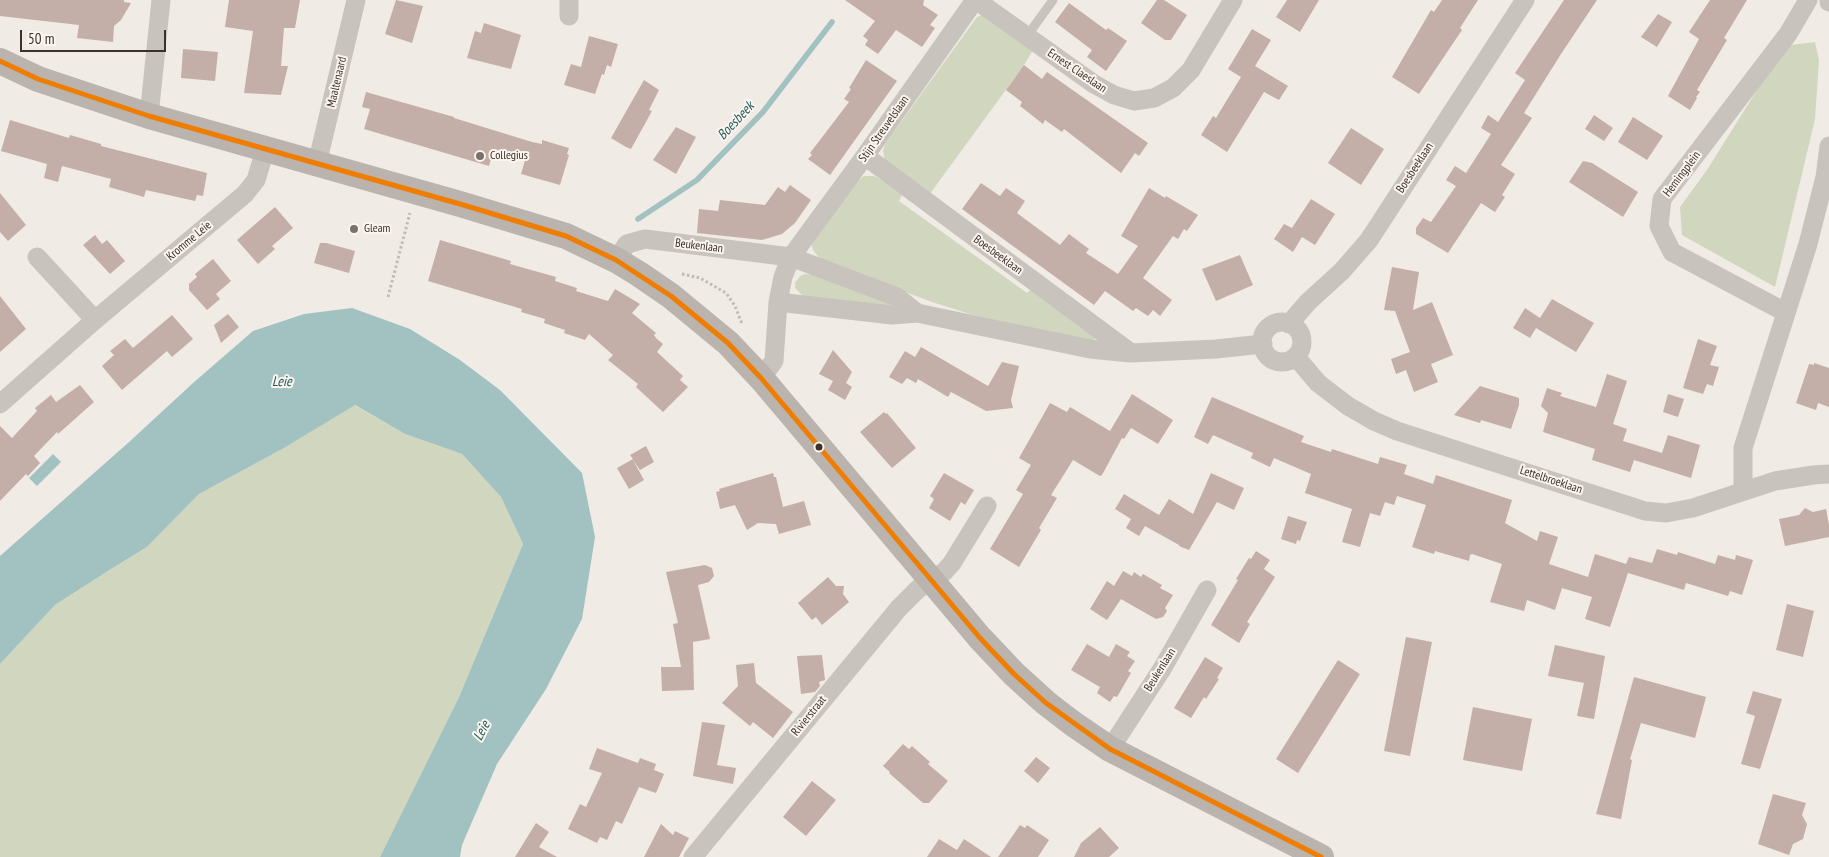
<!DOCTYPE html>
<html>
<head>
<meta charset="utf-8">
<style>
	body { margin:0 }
	#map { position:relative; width:1829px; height:857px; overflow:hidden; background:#f0ebe5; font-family:"PT Sans Narrow",sans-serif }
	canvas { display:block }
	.scale { position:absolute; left:20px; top:30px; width:146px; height:22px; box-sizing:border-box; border:2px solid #3b302b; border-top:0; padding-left:6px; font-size:15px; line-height:18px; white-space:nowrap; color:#3b302b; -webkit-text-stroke:4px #fbf5ee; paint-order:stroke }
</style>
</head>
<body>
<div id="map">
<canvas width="1829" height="857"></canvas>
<div class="scale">50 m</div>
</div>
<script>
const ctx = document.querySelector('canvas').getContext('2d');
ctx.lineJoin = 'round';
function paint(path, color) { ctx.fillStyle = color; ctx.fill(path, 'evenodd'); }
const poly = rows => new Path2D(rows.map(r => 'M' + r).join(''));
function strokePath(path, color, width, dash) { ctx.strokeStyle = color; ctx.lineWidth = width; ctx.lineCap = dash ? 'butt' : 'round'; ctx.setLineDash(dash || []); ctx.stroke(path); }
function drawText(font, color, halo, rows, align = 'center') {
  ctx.font = font + ' "PT Sans Narrow",sans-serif'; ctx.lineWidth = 4; ctx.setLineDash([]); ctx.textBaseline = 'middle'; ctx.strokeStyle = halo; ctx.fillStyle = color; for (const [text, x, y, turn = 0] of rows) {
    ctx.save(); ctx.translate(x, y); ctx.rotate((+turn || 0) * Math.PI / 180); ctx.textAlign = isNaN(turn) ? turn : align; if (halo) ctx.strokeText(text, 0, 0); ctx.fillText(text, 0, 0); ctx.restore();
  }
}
paint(poly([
	[982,15,1033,50,1024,65,929,195,885,160,883,151,885,144,977,17],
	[1815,42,1819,60,1815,119,1775,287,1682,235,1680,207,1707,170,1762,82,1790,45],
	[864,176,874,176,881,180,902,195,899,201,1027,293,1032,288,1096,338,1093,341,973,315,932,302,821,260,813,250,811,243,859,180],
	[805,274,819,276,891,303,890,309,803,296,795,288,795,283,800,276],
	[354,405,405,434,462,454,501,497,523,544,459,697,380,857,0,857,0,664,55,605,111,569,147,547,199,494,284,448]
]), '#d1d6bf');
paint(poly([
	[352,308,410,329,460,360,500,390,582,473,595,537,582,619,546,689,497,764,462,845,460,857,380,857,459,697,523,544,501,497,462,454,405,434,355,405,284,448,199,494,147,547,111,569,55,605,0,664,0,556,128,443,193,383,253,331,304,314],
	[53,454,61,462,37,486,29,478]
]), '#a1c2c1');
strokePath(poly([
	[638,219,697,180,763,112,832,22]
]), '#a1c2c1', 5.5);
paint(poly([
	[0,0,124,0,124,2,131,3,121,20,114,26,113,42,77,38,79,25,0,16],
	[229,0,300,0,295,28,284,28,281,66,288,66,281,95,244,93,253,31,225,27],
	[396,0,423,6,412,43,385,34],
	[845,0,924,0,923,5,938,15,930,25,935,28,922,47,896,30,878,54,865,45,868,40,863,36,875,21],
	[1157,0,1164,0,1187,15,1171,40,1165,40,1141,23],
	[1287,0,1319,0,1300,32,1276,17],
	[1442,0,1478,0,1460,28,1462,30,1419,94,1392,77,1431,10,1434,12],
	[1564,0,1597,0,1561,54,1524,113,1532,118,1501,165,1515,174,1502,195,1505,197,1495,212,1481,203,1448,253,1416,234,1416,228,1423,218,1431,222,1456,186,1446,180,1455,166,1466,173,1491,134,1481,128,1488,115,1498,122,1525,80,1515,73],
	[1710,0,1747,0,1724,38,1727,40,1697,90,1700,92,1696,97,1697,98,1690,110,1668,96,1699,39,1689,32],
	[1069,3,1106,30,1108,28,1127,41,1106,71,1087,57,1092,50,1055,22],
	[1658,14,1672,22,1657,47,1641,37],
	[484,23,521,35,511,69,467,58,475,31,481,33],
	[1252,29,1271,40,1255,66,1288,86,1279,100,1264,92,1227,152,1201,135,1213,116,1216,118,1241,77,1228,69],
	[589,36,618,44,611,67,607,65,604,75,602,74,595,94,564,85,571,64,581,67],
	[183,49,218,52,215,81,181,78],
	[866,60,897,81,830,175,808,159,812,155,810,153,849,102,844,99,851,89,849,88],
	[1024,65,1042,79,1047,72,1148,143,1139,156,1135,153,1121,173,1064,129,1062,132,1045,120,1043,124,1020,106,1022,102,1006,90],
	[644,80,659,90,649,110,652,111,631,149,626,147,611,138],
	[366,92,454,117,454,118,532,142,542,144,542,140,569,148,567,154,569,155,560,185,521,174,526,157,494,149,489,166,364,129,370,109,362,107],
	[1594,115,1613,128,1604,141,1585,129],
	[1633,117,1663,136,1647,160,1618,142],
	[10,120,69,138,70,135,101,144,101,146,207,173,203,196,197,195,195,201,146,190,144,197,109,187,111,179,62,166,58,182,44,178,47,164,1,151],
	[676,127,696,137,676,174,653,160],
	[1351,128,1384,149,1361,185,1328,163],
	[1583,161,1592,163,1638,192,1623,217,1569,182],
	[981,183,1000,196,1006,188,1025,201,1017,213,1060,245,1069,234,1089,249,1086,253,1118,274,1138,246,1121,236,1149,188,1165,198,1166,196,1198,215,1187,231,1184,229,1178,239,1173,236,1143,278,1172,300,1160,316,1153,310,1148,316,1136,308,1133,311,1105,291,1094,305,962,209],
	[790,185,811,200,795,223,782,234,762,240,697,233,699,209,718,211,720,200,765,205,778,187,785,192],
	[0,193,26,225,8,241,0,232],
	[1311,199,1335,214,1315,245,1302,237,1293,252,1274,239,1284,224,1292,228],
	[275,207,293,228,272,246,275,249,258,264,237,240],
	[95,235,102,244,107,240,125,261,110,274,83,245],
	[440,240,511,261,510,264,556,277,555,281,577,288,576,291,608,301,615,289,640,304,632,313,656,333,654,335,656,338,663,344,657,352,683,376,680,380,688,387,663,412,636,387,638,384,608,360,613,355,589,334,585,340,564,333,565,330,544,323,545,319,521,312,522,309,428,281],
	[320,243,326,243,355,251,349,273,314,263],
	[1240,255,1253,285,1216,301,1202,269],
	[213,259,231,281,216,294,220,299,207,310,189,290,189,284,197,277,195,274],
	[1392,267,1419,272,1413,310,1432,302,1453,355,1431,364,1438,382,1414,392,1406,370,1396,374,1391,359,1410,352,1395,311,1384,310],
	[0,296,26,329,0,352],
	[1552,299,1594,323,1576,352,1536,328,1530,338,1513,328,1525,308,1540,318],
	[228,314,239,327,221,343,214,325],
	[172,315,193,339,172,357,167,351,122,390,102,366,114,355,110,351,125,339,133,348],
	[1698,339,1717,346,1710,365,1719,367,1713,386,1707,384,1703,394,1683,388],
	[921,347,988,386,1002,362,1019,366,1011,400,1013,408,986,411,951,392,948,397,918,379,916,383,907,378,902,384,889,377,905,351,915,357],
	[833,350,852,372,846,383,852,387,845,400,828,390,833,381,819,374],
	[1814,363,1829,368,1829,407,1818,403,1816,410,1796,403,1809,364,1814,365],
	[1607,374,1627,381,1613,424,1627,429,1623,441,1662,453,1668,435,1700,445,1691,478,1634,460,1630,472,1592,460,1595,449,1543,432,1548,413,1541,406,1547,388,1562,393,1560,396,1596,407],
	[80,385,94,402,58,434,57,432,34,456,40,463,28,476,26,474,0,501,0,426,12,438,37,411,35,408,51,395,56,402],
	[1480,386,1519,398,1519,405,1511,429,1481,420,1480,423,1454,415],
	[1132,394,1173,420,1158,444,1131,428,1124,439,1122,438,1102,475,1100,476,1073,460,1051,495,1057,498,1039,528,1041,530,1019,567,990,549,1023,494,1016,490,1031,465,1019,458,1050,403,1067,412,1070,407,1110,431],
	[1668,394,1684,399,1678,417,1663,412],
	[1212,397,1304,436,1301,442,1331,452,1332,449,1378,464,1380,457,1407,465,1404,474,1433,484,1436,475,1512,500,1505,523,1537,541,1540,531,1558,537,1549,564,1588,577,1595,554,1626,564,1629,557,1652,563,1657,549,1677,555,1678,552,1715,564,1718,555,1735,560,1736,555,1753,560,1742,595,1730,591,1728,596,1686,583,1684,590,1628,573,1610,627,1585,619,1592,597,1562,588,1555,610,1527,600,1524,611,1490,602,1502,564,1472,554,1470,555,1469,561,1435,551,1434,554,1412,547,1426,505,1397,496,1394,505,1385,502,1380,516,1370,513,1360,547,1342,542,1352,509,1305,493,1311,474,1274,458,1270,467,1251,458,1253,453,1213,435,1208,444,1194,437],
	[884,412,886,414,887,413,916,448,892,468,860,432],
	[646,446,654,462,640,470,633,460,644,480,629,489,617,468,633,459,630,455],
	[773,473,774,477,776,477,783,507,804,501,811,525,779,534,776,524,758,523,747,530,735,505,720,509,716,492,720,491,719,489],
	[944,473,974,490,965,505,961,502,950,521,929,508,934,499,930,496],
	[1211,473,1244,488,1234,510,1217,502,1189,550,1179,546,1180,543,1179,545,1145,526,1139,536,1126,528,1131,519,1115,509,1124,494,1159,515,1169,499,1193,514],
	[1805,508,1813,512,1826,509,1829,525,1829,537,1785,546,1779,519,1799,515],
	[1288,516,1307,522,1300,541,1297,540,1296,544,1281,539],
	[1256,551,1270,560,1264,569,1275,577,1247,622,1250,624,1239,643,1211,625,1238,580,1236,579,1249,558,1251,559],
	[705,565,712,568,714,576,709,582,698,585,710,639,693,642,694,690,662,691,661,667,681,667,673,624,678,623,666,572],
	[1123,571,1132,576,1134,572,1141,577,1143,574,1162,585,1160,588,1173,595,1165,608,1167,611,1163,617,1156,619,1121,599,1107,620,1090,609,1107,581,1114,586],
	[828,577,836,586,844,586,843,594,849,602,822,625,816,617,812,620,798,603],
	[1787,604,1814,611,1803,657,1776,650],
	[1406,637,1432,642,1410,756,1384,751],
	[1087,644,1109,657,1116,644,1130,652,1127,656,1135,661,1128,671,1131,673,1117,697,1114,696,1110,702,1097,693,1100,687,1071,670],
	[1555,645,1605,656,1594,719,1577,716,1584,683,1548,676],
	[822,655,825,680,819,682,820,686,815,692,801,694,797,656],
	[1205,657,1223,668,1217,678,1219,679,1206,699,1204,697,1191,718,1174,708],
	[1338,660,1360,674,1298,773,1276,759],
	[754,663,756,683,793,712,773,738,753,722,750,726,722,703,738,686,736,665],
	[1634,677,1706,697,1695,738,1641,723,1630,759,1632,760,1621,819,1596,814],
	[1753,691,1782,699,1760,769,1741,764,1755,716,1746,713],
	[1473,707,1532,719,1522,771,1463,760],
	[702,722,725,725,717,765,736,768,733,784,693,776],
	[903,744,909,749,912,746,930,762,928,764,948,781,929,803,923,803,889,773,890,772,883,766],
	[597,748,638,763,640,758,656,764,654,770,664,774,656,793,639,787,622,824,616,821,607,840,600,837,597,843,568,829,580,804,586,807,602,773,589,769],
	[1036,757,1050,768,1038,783,1024,771],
	[812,781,836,800,806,836,783,817],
	[1773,794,1806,803,1802,815,1807,824,1803,839,1793,844,1789,855,1758,844],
	[536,823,549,832,539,847,557,857,515,857],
	[661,824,673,835,675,831,689,838,679,857,644,857],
	[1020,825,1025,828,1027,825,1049,840,1038,857,998,857],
	[1100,827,1119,848,1109,857,1074,857,1081,843],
	[939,839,957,850,964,839,991,857,927,857]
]), '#c3afa7');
strokePath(poly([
	[682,274,700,278,726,293,735,306,742,324],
	[388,297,410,213]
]), '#c2bbb6', 3, [2.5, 2.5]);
strokePath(poly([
	[1027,36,1053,0]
]), '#c9c3be', 9);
strokePath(poly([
	[569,0,569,16],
	[976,0,1094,84,1114,95,1134,101,1154,98,1173,88,1191,70,1233,0],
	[1829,0,1829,2],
	[149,116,161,0],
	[865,156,1131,353,1216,349,1263,344],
	[317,164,356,0],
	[37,257,95,320],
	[616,260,627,244,645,239,791,257,897,297,917,313],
	[778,302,892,315,917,313,1090,349,1130,353],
	[1785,312,1672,252,1659,226,1662,199,1788,34,1808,0],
	'1262 342a20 20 0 1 1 40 0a20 20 0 1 1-40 0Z',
	[1289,324,1308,302,1342,271,1369,240,1525,0],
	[1296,357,1318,383,1348,406,1374,421,1397,431,1645,511,1666,513,1693,508,1775,481,1813,475,1829,474],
	[761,378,774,361,778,302,783,277,791,257,865,156,975,0],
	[0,404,95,320,245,194,256,180,265,150],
	[1743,491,1743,448,1808,244,1825,177,1829,146],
	[1110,749,1162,669,1207,590],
	[693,857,899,608,918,589,944,572,952,563,987,506]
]), '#c9c3be', 19);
strokePath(poly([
	[0,61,38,79,149,116,460,204,566,236,616,260,639,274,671,296,728,343,761,378,980,638,1014,674,1046,703,1072,723,1110,749,1321,857]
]), '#bab3ae', 26);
strokePath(poly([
	[0,61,38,79,149,116,460,204,566,236,616,260,671,296,728,343,761,378,980,638,1014,674,1046,703,1110,749,1321,857]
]), '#ef7d00', 5);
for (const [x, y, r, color] of [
	[480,156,5,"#7a716c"],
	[354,229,5,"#7a716c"],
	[819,447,4.5,"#3b302b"]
]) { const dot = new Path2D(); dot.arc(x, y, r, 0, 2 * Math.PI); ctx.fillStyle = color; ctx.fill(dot); strokePath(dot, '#fbf5ee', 2); }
drawText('12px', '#3b302b', '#fbf5ee', [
	["Ernest Claeslaan",1077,71,34],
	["Maaltenaard",337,82,-77],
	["Stijn Streuvelslaan",884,129,-55],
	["Boesbeeklaan",1415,168,-57],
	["Hemingplein",1682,174,-53],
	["Kromme Leie",189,241,-40],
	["Beukenlaan",699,246,7],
	["Boesbeeklaan",998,255,36],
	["Lettelbroeklaan",1551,480,18],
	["Beukenlaan",1160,670,-58],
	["Rivierstraat",809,716,-51]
]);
drawText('12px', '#3b302b', '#fbf5ee', [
	["Collegius",490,156],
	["Gleam",364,229]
], 'left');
drawText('italic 14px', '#1f5a5e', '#fbf5ee', [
	["Boesbeek",736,121,-47],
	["Leie",282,382],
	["Leie",482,731,-62]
]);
</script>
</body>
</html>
